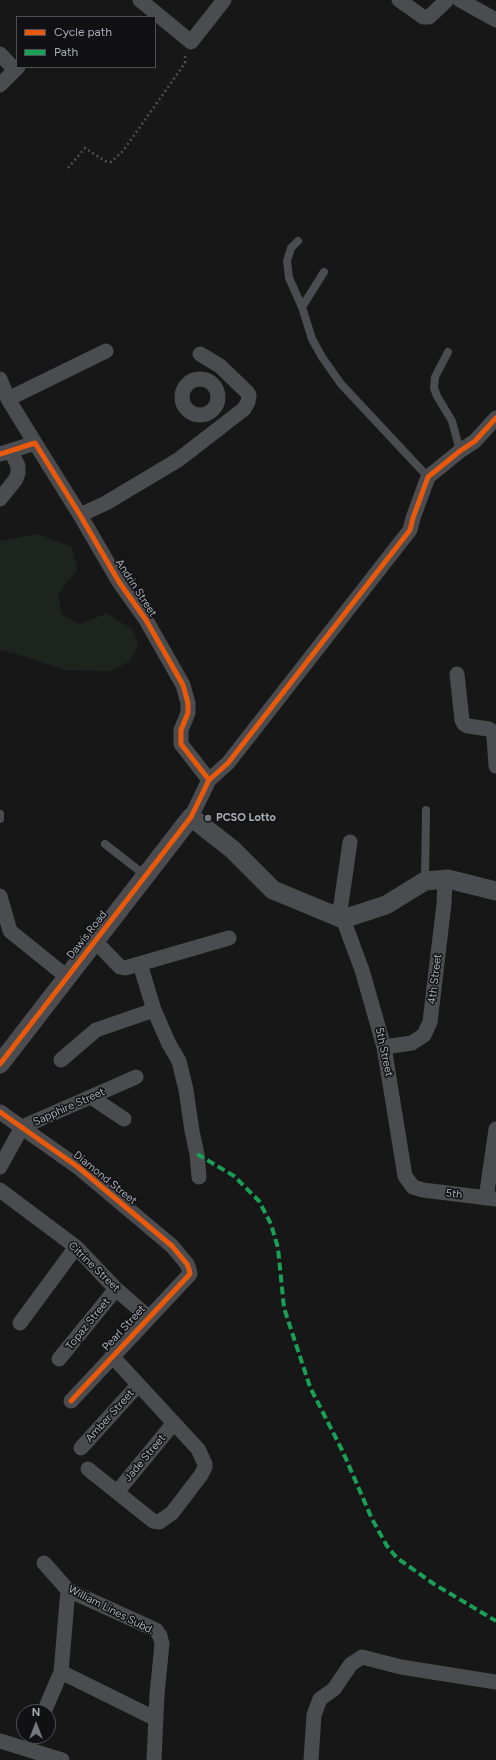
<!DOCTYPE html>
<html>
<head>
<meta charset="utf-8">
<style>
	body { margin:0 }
	#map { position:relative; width:496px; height:1760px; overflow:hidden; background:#171717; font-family:Figtree,sans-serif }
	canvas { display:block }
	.legend { position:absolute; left:16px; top:16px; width:140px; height:52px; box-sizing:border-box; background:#111113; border:1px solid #4d4f55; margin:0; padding:5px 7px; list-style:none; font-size:12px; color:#a8adb8 }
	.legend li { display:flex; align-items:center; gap:8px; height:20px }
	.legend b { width:20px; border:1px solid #4d4f55 }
	.north { position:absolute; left:16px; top:1704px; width:40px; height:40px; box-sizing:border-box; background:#111113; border:1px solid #4d4f55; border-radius:50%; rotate:0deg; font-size:11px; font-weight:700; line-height:16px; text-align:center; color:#a8adb8 }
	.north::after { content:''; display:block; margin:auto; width:14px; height:18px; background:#757880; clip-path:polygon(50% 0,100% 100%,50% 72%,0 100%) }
</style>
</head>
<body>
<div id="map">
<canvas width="496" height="1760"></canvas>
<ul class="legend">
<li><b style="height:5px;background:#e8590c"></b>Cycle path</li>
<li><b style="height:5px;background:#1a9f57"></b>Path</li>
</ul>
<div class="north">N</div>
</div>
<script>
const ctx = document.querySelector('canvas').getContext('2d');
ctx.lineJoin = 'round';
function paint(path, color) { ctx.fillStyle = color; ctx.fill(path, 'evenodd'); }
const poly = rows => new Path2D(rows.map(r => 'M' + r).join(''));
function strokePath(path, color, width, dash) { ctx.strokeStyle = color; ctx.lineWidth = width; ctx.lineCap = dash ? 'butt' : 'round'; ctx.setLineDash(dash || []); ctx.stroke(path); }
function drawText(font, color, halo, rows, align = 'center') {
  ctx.font = font + ' Figtree,sans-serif'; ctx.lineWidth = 3; ctx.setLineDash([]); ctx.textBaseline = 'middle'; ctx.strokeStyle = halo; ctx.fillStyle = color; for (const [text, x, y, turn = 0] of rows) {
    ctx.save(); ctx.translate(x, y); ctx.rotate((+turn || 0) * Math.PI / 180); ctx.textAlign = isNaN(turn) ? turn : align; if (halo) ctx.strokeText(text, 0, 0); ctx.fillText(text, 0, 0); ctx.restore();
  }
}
paint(poly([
	[38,534,72,547,77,570,58,594,62,615,80,624,107,613,133,630,138,646,130,661,111,671,64,670,23,656,0,650,0,541]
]), '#1d241e');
strokePath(poly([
	[68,168,85,148,105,161,111,162,123,151,185,63,185,53]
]), '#4d4e52', 2.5, [2, 3]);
strokePath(poly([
	[298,241,291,248,287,261,289,278,302,307,312,339,322,357,341,384,428,477],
	[302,307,324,272],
	[448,352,435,377,434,388,437,396,452,421,460,451],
	[0,814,0,819],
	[105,844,146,876],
	[425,881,426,810]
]), '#4b4c50', 8);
strokePath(poly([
	[140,0,191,42,224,0],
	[399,0,423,17,429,17,447,0],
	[460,0,496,20],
	[0,54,15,70],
	[0,85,18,67],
	'182 397a18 18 0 1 1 36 0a18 18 0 1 1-36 0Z',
	[0,379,8,399,35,443],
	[8,399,106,351],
	[0,454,35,443,80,515,119,582,146,620,183,685,188,703,188,713,181,730,181,744,209,780],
	[0,499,16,479,18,473,18,466,11,451],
	[80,515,106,503,178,460,244,409,248,402,249,395,247,392,220,366,200,354],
	[457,674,462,720,464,724,468,726,489,729,492,731,494,737,496,766],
	[191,817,209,780,228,763,410,530,413,518,428,477,460,451,475,441,496,418],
	[0,896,10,931,67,977],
	[339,918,350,842],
	[343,919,362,970,384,1047,405,1176,413,1187,423,1190,496,1199],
	[95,941,120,967,125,968,229,938],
	[140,964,154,1010,169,1044,179,1061,186,1090,192,1131,197,1154,199,1177],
	[384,1047,412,1043,424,1035,430,1022,444,904,445,879],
	[61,1060,96,1030,154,1010],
	[91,1097,124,1119],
	[0,1112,78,1167,172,1246,187,1264,189,1269,190,1274,71,1401],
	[0,1167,22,1127,136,1077],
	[0,1190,76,1247,116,1289,148,1317],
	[486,1198,496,1129],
	[20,1323,76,1247],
	[59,1359,116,1289],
	[81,1448,138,1385],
	[88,1469,153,1521,159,1522,172,1513,201,1475,205,1467,205,1464,198,1449,112,1356],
	[117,1492,173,1424],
	[44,1563,68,1590,156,1630,160,1636,162,1644,157,1694,154,1760],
	[61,1672,156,1719],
	[44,1712,61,1672,68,1590],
	[0,1741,62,1760],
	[311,1760,314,1715,320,1699,334,1689,351,1664,362,1657,401,1667,496,1682]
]), '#4b4c50', 15);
strokePath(poly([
	[0,1064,191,817,232,849,273,890,343,919,386,905,425,881,448,879,496,891]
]), '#4b4c50', 19);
strokePath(poly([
	[197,1154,234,1176,259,1201,271,1224,278,1248,284,1308,310,1387,343,1452,372,1519,387,1546,397,1558,434,1584,496,1621]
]), '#1a9f57', 4, [8, 4]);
strokePath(poly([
	[0,454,35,443,80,515,119,582,146,620,183,685,188,703,188,713,181,730,181,744,209,780],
	[0,1064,191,817,209,780,228,763,410,530,413,518,428,477,460,451,475,441,496,418],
	[0,1112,78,1167,172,1246,187,1264,189,1269,190,1274,71,1401]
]), '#e8590c', 5);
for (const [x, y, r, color] of [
	[208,818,4,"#757880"]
]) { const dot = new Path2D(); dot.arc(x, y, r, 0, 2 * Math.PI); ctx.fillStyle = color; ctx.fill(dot); strokePath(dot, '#111113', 1.5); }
drawText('11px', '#a8adb8', '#111113', [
	["Andrin Street",136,588,57],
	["Dawis Road",87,935,-52],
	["4th Street",435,979,-83],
	["5th Street",384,1052,78],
	["Sapphire Street",69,1107,-24],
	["Diamond Street",105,1178,39],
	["5th",454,1194,7],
	["Citrine Street",94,1267,44],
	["Topaz Street",88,1324,-51],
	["Pearl Street",124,1328,-47],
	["Amber Street",110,1416,-48],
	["Jade Street",145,1458,-50],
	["William Lines Subd.",111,1610,27]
]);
drawText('bold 11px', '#a8adb8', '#111113', [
	["PCSO Lotto",216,818]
], 'left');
</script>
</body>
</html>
